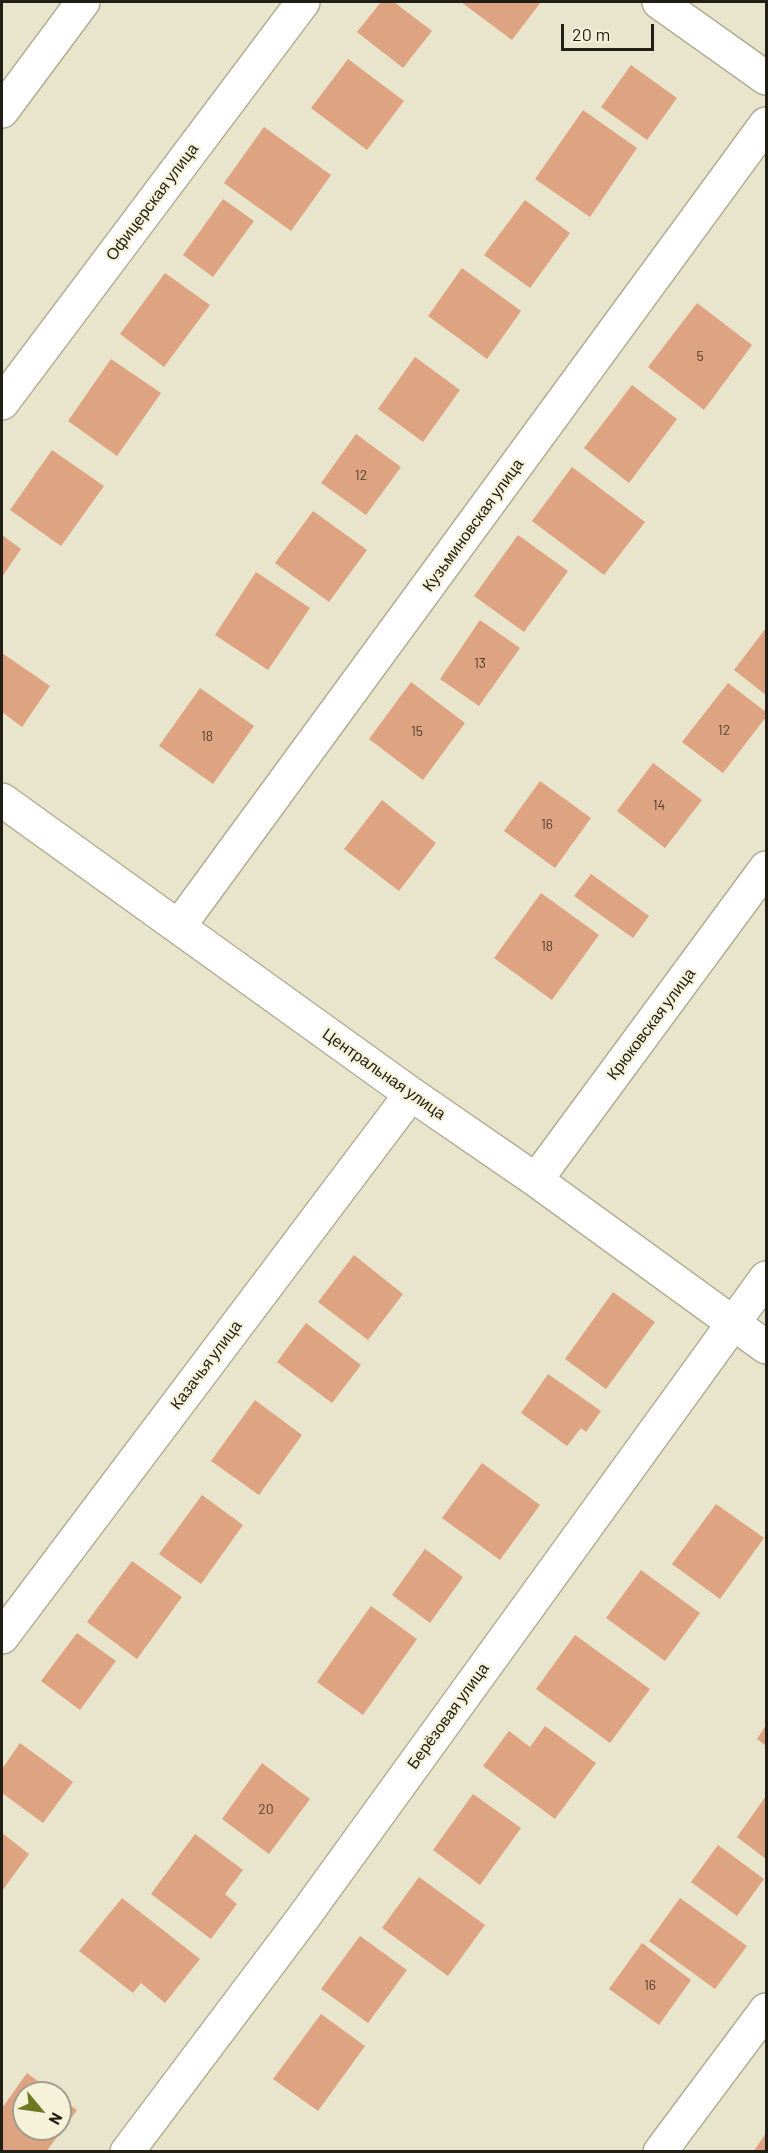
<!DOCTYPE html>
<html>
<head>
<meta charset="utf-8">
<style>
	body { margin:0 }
	#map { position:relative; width:768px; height:2153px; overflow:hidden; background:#e9e5cc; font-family:Barlow,sans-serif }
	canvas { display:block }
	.frame { position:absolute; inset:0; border:3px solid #201e15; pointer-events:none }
	.north { position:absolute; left:12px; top:2081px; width:60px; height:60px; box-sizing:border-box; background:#f6f2d9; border:2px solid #a09d8b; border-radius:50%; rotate:119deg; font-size:16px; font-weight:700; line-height:24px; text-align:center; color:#201e15 }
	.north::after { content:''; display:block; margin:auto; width:21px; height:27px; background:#6e7924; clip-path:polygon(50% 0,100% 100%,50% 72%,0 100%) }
	.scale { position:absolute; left:561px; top:24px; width:93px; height:27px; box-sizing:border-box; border:3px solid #201e15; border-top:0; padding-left:8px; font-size:18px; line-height:21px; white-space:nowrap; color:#201e15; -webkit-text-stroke:4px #f6f2d9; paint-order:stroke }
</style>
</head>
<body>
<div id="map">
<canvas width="768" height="2153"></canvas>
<div class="frame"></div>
<div class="north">N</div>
<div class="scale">20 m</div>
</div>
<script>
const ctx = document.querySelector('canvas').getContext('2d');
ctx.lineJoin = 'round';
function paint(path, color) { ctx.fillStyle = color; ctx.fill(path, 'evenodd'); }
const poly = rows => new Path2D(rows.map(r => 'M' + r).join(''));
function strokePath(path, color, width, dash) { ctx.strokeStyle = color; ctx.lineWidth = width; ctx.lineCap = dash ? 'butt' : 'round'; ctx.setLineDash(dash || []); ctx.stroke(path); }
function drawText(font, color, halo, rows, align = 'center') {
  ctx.font = font + ' Barlow,sans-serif'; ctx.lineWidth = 4.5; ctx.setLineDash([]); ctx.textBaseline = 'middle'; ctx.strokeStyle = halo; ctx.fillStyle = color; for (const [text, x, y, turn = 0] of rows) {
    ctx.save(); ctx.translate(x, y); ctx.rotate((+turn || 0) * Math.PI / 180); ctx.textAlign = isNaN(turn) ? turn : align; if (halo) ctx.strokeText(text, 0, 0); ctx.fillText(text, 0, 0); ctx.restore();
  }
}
paint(poly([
	[381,2,394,2,432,31,403,68,357,32],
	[461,2,541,2,512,40],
	[348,59,404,101,367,150,311,108],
	[631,65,677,98,647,140,601,107],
	[583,110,637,148,590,217,535,179],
	[264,127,331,175,291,231,224,183],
	[223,199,254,221,213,277,183,255],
	[525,200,570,233,530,288,484,255],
	[462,268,521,311,487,359,428,316],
	[165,273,210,305,164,367,120,334],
	[697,303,752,345,704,410,648,367],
	[415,357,460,390,423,442,378,409],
	[111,359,161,393,117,456,68,421],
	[632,385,677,419,629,483,584,448],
	[356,434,401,467,366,515,321,483],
	[52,450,104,486,61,546,10,510],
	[572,467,645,522,604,575,532,521],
	[313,511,367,550,329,602,275,563],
	[2,535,21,549,2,577],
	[518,535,568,571,524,632,474,596],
	[256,572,310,608,268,670,215,635],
	[480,620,520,648,479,706,440,679],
	[766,628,766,695,734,670],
	[2,653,50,686,22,727,2,712],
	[411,682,465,723,423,780,369,739],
	[728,683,766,712,766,717,723,773,682,742],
	[200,688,254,726,213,784,159,746],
	[653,763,702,800,665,848,617,811],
	[540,781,591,818,555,868,504,831],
	[382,800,436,843,399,891,344,849],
	[591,874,649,916,633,938,574,896],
	[541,893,599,935,552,1000,494,958],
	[354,1255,403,1294,368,1340,318,1302],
	[613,1292,655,1322,606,1389,565,1359],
	[306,1323,361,1365,332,1403,277,1362],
	[548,1374,601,1411,586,1432,581,1428,567,1446,521,1413],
	[255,1400,302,1435,259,1495,211,1461],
	[482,1463,540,1505,500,1560,442,1518],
	[202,1495,243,1525,201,1584,159,1554],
	[716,1504,764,1538,720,1599,672,1564],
	[425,1549,463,1577,430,1623,392,1595],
	[132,1561,182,1597,137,1659,87,1622],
	[641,1570,700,1613,665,1661,606,1618],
	[371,1606,417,1639,363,1715,317,1682],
	[77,1633,116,1661,80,1710,41,1681],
	[575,1635,650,1689,610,1743,536,1689],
	[766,1725,766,1746,757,1739],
	[545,1726,596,1763,555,1819,483,1766,509,1731,530,1747],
	[20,1743,73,1782,43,1823,2,1793,2,1769],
	[262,1763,310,1799,269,1854,222,1819],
	[473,1794,521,1828,480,1885,433,1850],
	[766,1796,766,1859,737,1837],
	[2,1833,29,1854,2,1891],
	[195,1834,243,1870,225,1894,237,1904,211,1939,151,1894],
	[718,1845,764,1879,737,1916,691,1882],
	[419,1877,485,1925,448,1976,382,1928],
	[122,1898,200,1959,165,2003,141,1983,133,1993,79,1951],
	[680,1898,747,1946,715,1989,649,1941],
	[360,1936,407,1970,368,2023,321,1989],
	[642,1943,691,1980,659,2025,609,1989],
	[321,2014,365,2046,318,2111,273,2079],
	[27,2073,54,2093,24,2093,24,2129,60,2129,60,2098,77,2110,46,2152,2,2152,2,2108],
	[766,2133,766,2152,753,2152]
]), '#dea380');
const minor = poly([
	[659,2,766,78],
	[2,111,83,2],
	[2,403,303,2],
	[2,800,411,1094,536,1180,766,1347],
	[179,926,766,124],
	[536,1180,766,868],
	[2,1637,411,1094],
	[127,2152,303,1918,766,1278],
	[660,2152,766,2010]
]);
strokePath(minor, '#b1ad95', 36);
strokePath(minor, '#fff', 33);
drawText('14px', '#503f30', null, [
	["5",700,356],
	["12",361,475],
	["13",480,663],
	["12",724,730],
	["15",417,731],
	["18",207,736],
	["14",659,805],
	["16",547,824],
	["18",547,946],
	["20",266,1809],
	["16",650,1985]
]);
drawText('16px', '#201e15', '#f6f2d9', [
	["Офицерская улица",152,202,-53],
	["Кузьминовская улица",473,525,-54],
	["Крюковская улица",651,1024,-53],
	["Центральная улица",384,1074,35],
	["Казачья улица",206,1365,-53],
	["Берёзовая улица",448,1716,-54]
]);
</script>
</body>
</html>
